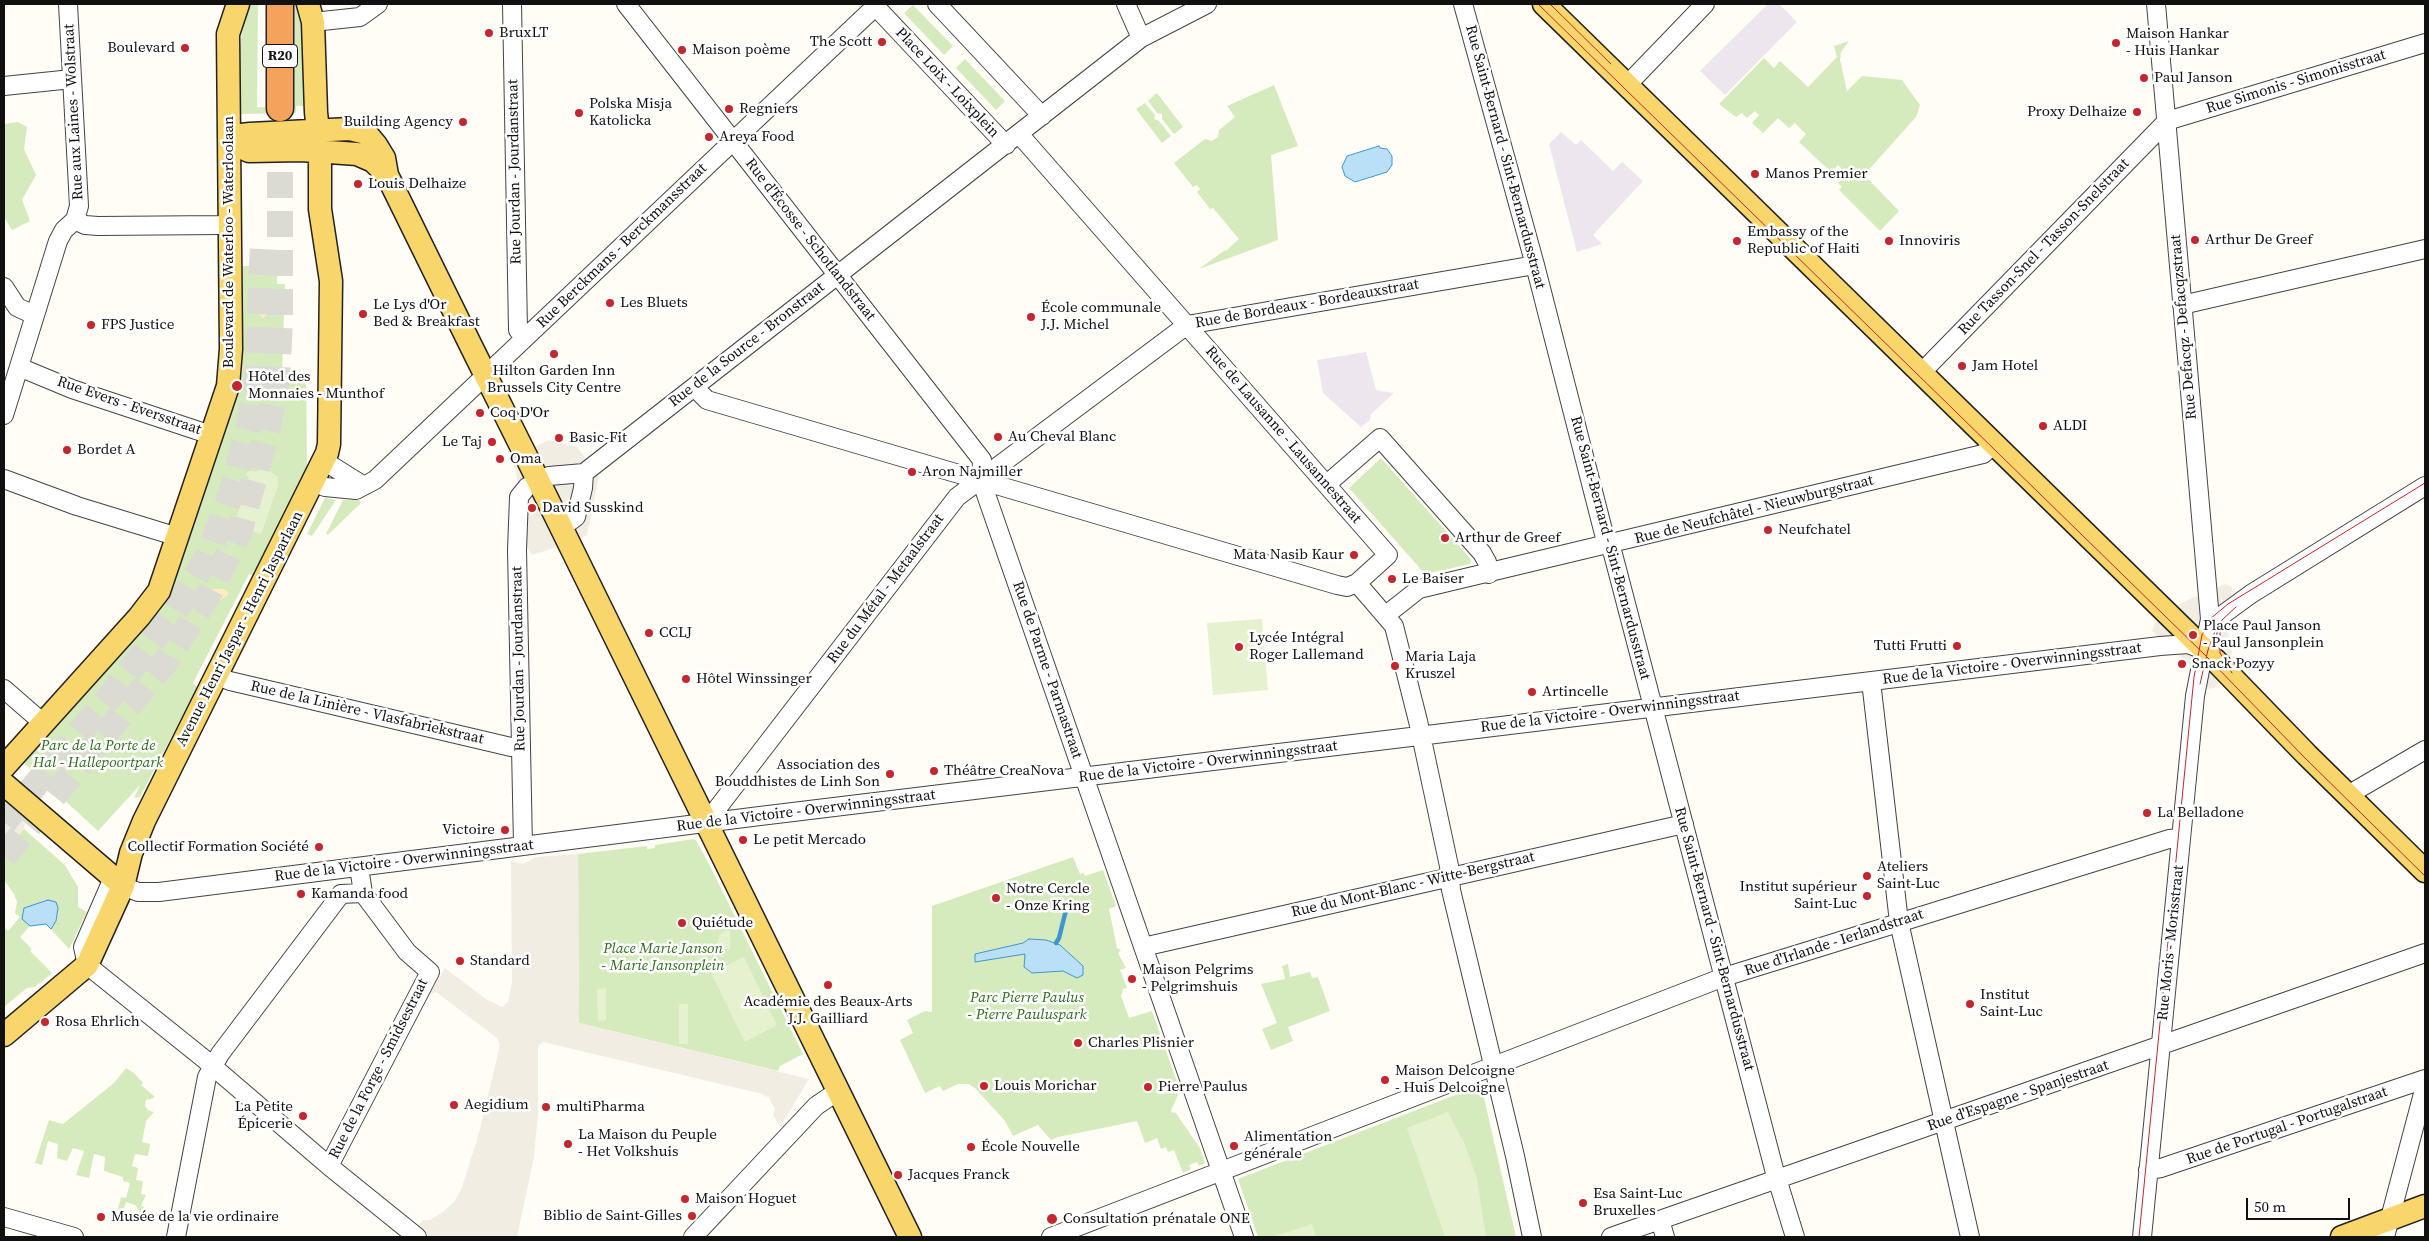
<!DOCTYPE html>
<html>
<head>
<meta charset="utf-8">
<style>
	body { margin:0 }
	#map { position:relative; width:2429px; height:1241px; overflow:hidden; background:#fffdf5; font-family:"Source Serif 4",serif }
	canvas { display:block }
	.frame { position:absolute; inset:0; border:5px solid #111; pointer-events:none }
	.scale { position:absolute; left:2246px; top:1198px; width:104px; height:22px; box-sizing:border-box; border:2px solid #111; border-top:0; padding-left:6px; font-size:15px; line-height:18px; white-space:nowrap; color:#111; -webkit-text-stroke:4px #fff; paint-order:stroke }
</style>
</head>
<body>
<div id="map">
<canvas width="2429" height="1241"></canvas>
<div class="frame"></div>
<div class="scale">50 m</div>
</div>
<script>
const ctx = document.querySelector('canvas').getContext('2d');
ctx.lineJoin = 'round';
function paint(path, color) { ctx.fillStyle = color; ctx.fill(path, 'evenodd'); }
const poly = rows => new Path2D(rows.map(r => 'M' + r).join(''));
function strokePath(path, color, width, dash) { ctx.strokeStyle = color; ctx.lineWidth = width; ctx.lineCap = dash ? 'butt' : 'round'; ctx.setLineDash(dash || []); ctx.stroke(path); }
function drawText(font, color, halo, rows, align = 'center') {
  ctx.font = font + ' "Source Serif 4",serif'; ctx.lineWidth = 5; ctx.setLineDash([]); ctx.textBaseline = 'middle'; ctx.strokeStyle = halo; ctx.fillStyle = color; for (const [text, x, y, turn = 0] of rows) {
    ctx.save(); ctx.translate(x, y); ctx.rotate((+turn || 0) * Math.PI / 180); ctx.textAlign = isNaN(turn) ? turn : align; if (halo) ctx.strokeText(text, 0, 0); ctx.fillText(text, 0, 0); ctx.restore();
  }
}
paint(poly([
	[1768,4,1779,4,1797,22,1725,95,1700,71],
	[1561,132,1576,145,1581,140,1613,171,1622,162,1643,181,1593,235,1602,244,1577,252,1549,144],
	[1366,352,1376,390,1394,393,1371,414,1370,420,1361,427,1323,393,1317,360]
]), '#eee6ef');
paint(poly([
	[247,4,258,4,257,107,289,108,291,4,300,4,305,20,307,106,296,106,296,113,240,114,240,46],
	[913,5,953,46,944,55,904,13],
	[1849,41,1841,52,1840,60,1847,91,1862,76,1902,80,1920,105,1916,117,1864,175,1899,211,1880,231,1839,190,1842,187,1838,183,1846,173,1838,165,1831,172,1799,142,1806,134,1795,123,1789,128,1778,118,1763,133,1752,123,1759,115,1755,111,1747,118,1742,113,1736,117,1719,104,1764,58,1774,68,1780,61,1808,87,1837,57,1834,46],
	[965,59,1005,101,996,110,956,68],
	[1274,85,1298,146,1271,155,1278,240,1199,269,1225,250,1226,251,1239,239,1213,208,1210,209,1197,192,1200,189,1197,185,1193,187,1174,163,1205,139,1212,141,1218,137,1219,130,1235,117,1227,106],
	[1157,93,1183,127,1174,134,1162,119,1162,114,1157,113,1148,101],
	[1145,103,1155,115,1154,119,1159,121,1171,136,1162,143,1136,109],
	[18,122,27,127,24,149,36,175,22,200,30,221,12,230,4,217,4,124],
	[241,266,277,266,277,284,285,284,282,373,301,375,302,372,306,372,307,469,254,576,249,574,193,683,197,688,140,797,134,798,140,785,98,831,23,762,160,610,172,590,239,392,242,370],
	[1381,458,1468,556,1471,560,1470,564,1425,574,1349,488],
	[325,498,336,500,312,536,307,534],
	[343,500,359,500,361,503,328,535,326,534],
	[24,829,65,865,78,887,78,907,87,912,69,949,46,924,30,926,20,937,32,949,30,951,52,973,35,987,27,988,4,1007,4,927,8,931,20,917,15,913,17,902,14,894,4,880,4,851],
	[693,839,696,840,709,864,803,1054,780,1066,778,1071,579,1023,578,854,647,846,647,849,655,848,655,845],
	[1073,857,1080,874,1084,873,1085,876,1103,870,1116,906,1109,909,1117,948,1121,950,1118,953,1126,968,1120,970,1127,988,1123,989,1121,996,1129,1018,1152,1011,1180,1091,1171,1110,1172,1113,1175,1112,1200,1148,1205,1163,1199,1166,1197,1162,1189,1165,1191,1169,1183,1173,1174,1150,1168,1152,1166,1147,1161,1149,1157,1138,1145,1143,1137,1121,1058,1137,1051,1140,1038,1125,1013,1136,1005,1121,975,1088,968,1084,958,1084,943,1091,940,1086,925,1093,900,1040,913,1033,907,1020,925,1011,932,1012,932,906],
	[1288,964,1290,977,1310,972,1312,978,1318,977,1330,1011,1288,1027,1293,1041,1271,1050,1262,1029,1277,1023,1261,984,1285,979,1282,966],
	[126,1068,134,1073,143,1083,141,1085,154,1096,154,1098,146,1100,145,1106,148,1110,154,1112,146,1121,142,1142,150,1144,148,1156,135,1154,132,1166,138,1168,136,1180,143,1181,141,1194,146,1195,141,1206,145,1207,141,1213,135,1205,126,1202,123,1211,118,1209,121,1197,126,1198,130,1183,123,1181,123,1177,104,1171,105,1157,94,1154,89,1178,76,1175,84,1151,73,1148,67,1161,57,1158,58,1144,48,1141,42,1165,35,1163,49,1120,63,1124,114,1083],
	[1481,1085,1516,1237,1258,1237,1238,1179]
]), '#d5ebbd');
paint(poly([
	[268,295,275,297,277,302,275,311,268,313,263,319,256,310,257,297],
	[214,589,224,589,228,592,228,595,217,603,205,604,199,602,198,598,200,594]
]), '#fbeec1');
paint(poly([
	[266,468,278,477,278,486,261,534,234,525,239,510,237,509,249,477,246,475,249,470,255,472],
	[1262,619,1268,690,1213,695,1207,623],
	[730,930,730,950,725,949,718,943,719,936,724,931],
	[744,957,777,1025,745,1042,711,973],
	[606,988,606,1020,598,1021,597,989],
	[679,1004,688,1004,688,1044,679,1044],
	[1448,1112,1465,1145,1477,1179,1486,1237,1445,1237,1407,1128],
	[1312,1224,1316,1237,1275,1237,1275,1236]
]), '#e6f2cf');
paint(poly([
	[548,440,577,447,599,476,587,535,576,541,532,555,522,539,521,499,513,459],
	[2225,584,2232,587,2228,627,2232,653,2216,687,2209,689,2188,663,2152,631,2154,625,2181,603],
	[4,809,14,813,25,823,24,829,4,851],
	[578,854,579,1023,809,1079,780,1127,773,1114,775,1109,768,1096,765,1097,763,1094,543,1042,538,1046,538,1114,534,1157,517,1237,406,1237,423,1220,430,1220,443,1212,454,1202,461,1190,478,1137,500,1045,497,1038,436,992,430,994,445,968,486,999,502,1007,508,1002,512,983,511,861,523,864,536,857]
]), '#f1ede2');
const water = poly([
	[1379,146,1380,148,1387,149,1392,156,1392,165,1387,172,1355,182,1345,176,1342,167,1347,156,1379,146],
	[48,900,56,902,58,908,56,921,51,929,46,924,30,926,22,919,24,908,48,900],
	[1029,939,1046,940,1060,945,1083,966,1083,975,1077,978,1063,971,1032,973,1024,967,1025,954,975,962,975,954,1023,943,1029,939]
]);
paint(water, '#b9e0f7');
strokePath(water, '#3f96cf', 1);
strokePath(poly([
	[1056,943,1059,938,1066,910]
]), '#3f96cf', 4.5);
strokePath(poly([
	[4,822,112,694,148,647,174,613,208,556,231,494,249,426,257,380,263,243],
	[4,856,166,661,210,592,240,530,267,431,277,382,280,321,280,125]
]), '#dbdad3', 26, [26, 13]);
const minor = poly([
	[512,4,518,330,525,338],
	[626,4,982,460,981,480,1244,1237],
	[937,4,1042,116],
	[1126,4,1141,38],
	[1463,4,1535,265,1604,534,1613,554,1774,1169,1795,1237],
	[875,6,1006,145],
	[313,22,360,17,378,4],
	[1627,85,1705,4],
	[4,86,72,79],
	[1019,134,1388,555,1357,583,1394,626,1418,721,1449,866,1451,890,1515,1156,1532,1237],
	[75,220,85,225,98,226,221,225,229,221],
	[4,287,17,307,34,315],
	[2182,305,2425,249],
	[19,367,72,389,211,435],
	[1921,373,2167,121,2425,43],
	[694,387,707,400,1337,585,1347,587,1357,583],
	[4,415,58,241,64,230,75,220,79,206,68,4],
	[324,461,364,486],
	[584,473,1141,38,1207,4],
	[4,479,77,506,178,537],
	[314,482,325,487,356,490,375,480,878,4],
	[1327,484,1380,438,1482,553,1487,562,1489,574],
	[561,528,576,517,583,488,584,473],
	[1386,615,1419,589,1983,454,1994,444],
	[2210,624,2251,594,2425,486],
	[215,675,230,681,511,747,520,746],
	[1871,681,1899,922,1970,1237],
	[4,689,43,723],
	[2348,795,2425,750],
	[706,823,957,497,1187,325,1535,265],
	[523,846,517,550,519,497,527,487,549,476,584,473],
	[113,878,83,947,87,965,203,1058,329,1166,417,1237],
	[123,886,138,892,159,892,760,816,2160,646,2188,644,2203,650],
	[1143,947,1684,824],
	[329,1166,430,972,407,952,363,893,359,867],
	[2148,1170,2161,1168,2425,1079],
	[4,1217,74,1237],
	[1660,1220,1665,1237],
	[176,1237,207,1077,220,1054,341,894,363,893],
	[693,1237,816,1106,838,1091],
	[1051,1237,1724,977,2169,839,2181,838],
	[1611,1237,2425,953],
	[2142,1237,2195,696,2210,619,2156,4],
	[2385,1237,2425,1086]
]);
const major = poly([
	[1544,4,2215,660,2307,755,2425,871],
	[230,142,241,135,250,134,350,129,366,133,376,145,384,158,387,175,474,352,532,468,910,1237],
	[230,142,249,151,301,150,357,154,373,161,387,175],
	[4,767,139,617,159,591,228,386,231,349,228,34,238,4],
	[4,784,123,886],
	[4,1035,87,965,123,886,131,853,144,821,327,453,329,444,331,281,320,209,320,151,316,112,313,22,308,4],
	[2342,1237,2425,1206]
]);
const highway = poly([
	[280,4,280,108]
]);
strokePath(minor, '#444', 20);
strokePath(major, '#222', 25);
strokePath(highway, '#222', 29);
strokePath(minor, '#fff', 18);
strokePath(major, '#f9d66b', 22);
strokePath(highway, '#f5a25d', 26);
strokePath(poly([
	[1538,4,2206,656,2305,758,2425,876],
	[1550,4,1611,64],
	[2220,631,2220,653,2232,673],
	[2200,684,2208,650,2215,631,2222,620,2236,607],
	[2139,1237,2194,677,2202,635,2210,619,2228,604,2425,483]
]), '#c4262e', 1);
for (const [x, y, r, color] of [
	[489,33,5,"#c4262e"],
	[882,42,5,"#c4262e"],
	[2116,43,5,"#c4262e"],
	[185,48,5,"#c4262e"],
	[682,50,5,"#c4262e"],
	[2144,78,5,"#c4262e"],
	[729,109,5,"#c4262e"],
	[2137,112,5,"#c4262e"],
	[579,113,5,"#c4262e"],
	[463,122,5,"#c4262e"],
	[709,137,5,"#c4262e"],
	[1755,174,5,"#c4262e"],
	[358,184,5,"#c4262e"],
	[2195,240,5,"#c4262e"],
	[1737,241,5,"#c4262e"],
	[1889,241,5,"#c4262e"],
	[610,303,5,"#c4262e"],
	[363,314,5,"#c4262e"],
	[1031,317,5,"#c4262e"],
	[91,325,5,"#c4262e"],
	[554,354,5,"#c4262e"],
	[1962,366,5,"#c4262e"],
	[237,386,6,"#c4262e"],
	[480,413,5,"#c4262e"],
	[2043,426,5,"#c4262e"],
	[998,437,5,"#c4262e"],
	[559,438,5,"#c4262e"],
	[492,442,5,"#c4262e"],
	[67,450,5,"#c4262e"],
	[500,459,5,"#c4262e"],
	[912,472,5,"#c4262e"],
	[532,508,5,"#c4262e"],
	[1768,530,5,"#c4262e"],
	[1445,538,5,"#c4262e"],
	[1354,555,5,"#c4262e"],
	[1392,579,5,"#c4262e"],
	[649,633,5,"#c4262e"],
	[2193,635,5,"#c4262e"],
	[1957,646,5,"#c4262e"],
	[1239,647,5,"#c4262e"],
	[2182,664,5,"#c4262e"],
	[1395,666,5,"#c4262e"],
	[686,679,5,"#c4262e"],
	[1532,692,5,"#c4262e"],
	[934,771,5,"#c4262e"],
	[890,774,5,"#c4262e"],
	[2147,813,5,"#c4262e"],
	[505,830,5,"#c4262e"],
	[743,840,5,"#c4262e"],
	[319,847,5,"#c4262e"],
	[1867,876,5,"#c4262e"],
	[301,894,5,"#c4262e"],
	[1867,896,5,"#c4262e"],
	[996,898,5,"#c4262e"],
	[682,923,5,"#c4262e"],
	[460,961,5,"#c4262e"],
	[1132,979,5,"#c4262e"],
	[828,985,5,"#c4262e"],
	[1970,1004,5,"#c4262e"],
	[45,1022,5,"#c4262e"],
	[1078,1043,5,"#c4262e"],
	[1385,1080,5,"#c4262e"],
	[984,1086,5,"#c4262e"],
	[1148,1087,5,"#c4262e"],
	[454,1105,5,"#c4262e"],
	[546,1107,5,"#c4262e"],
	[303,1116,5,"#c4262e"],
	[568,1144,5,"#c4262e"],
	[1234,1146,5,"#c4262e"],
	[971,1147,5,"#c4262e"],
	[898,1175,5,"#c4262e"],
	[685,1199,5,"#c4262e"],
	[1583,1203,5,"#c4262e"],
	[692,1216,5,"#c4262e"],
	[101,1217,5,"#c4262e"],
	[1052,1219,6,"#c4262e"]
]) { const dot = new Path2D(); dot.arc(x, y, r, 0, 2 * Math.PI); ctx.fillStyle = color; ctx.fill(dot); strokePath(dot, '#fff', 2); }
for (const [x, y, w] of [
	[280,56,35]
]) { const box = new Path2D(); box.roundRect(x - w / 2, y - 11.5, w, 23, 4); ctx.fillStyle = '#fff'; ctx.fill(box); strokePath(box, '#111', 1); }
drawText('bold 14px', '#111', null, [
	["R20",280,56]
]);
drawText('15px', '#111', '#fff', [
	["BruxLT",499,33],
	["Maison Hankar",2126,34],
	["- Huis Hankar",2126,51],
	["The Scott",872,42,"right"],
	["Boulevard",175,48,"right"],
	["Maison poème",692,50],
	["Paul Janson",2154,78],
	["Polska Misja",589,104],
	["Katolicka",589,121],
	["Regniers",739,109],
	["Proxy Delhaize",2127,112,"right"],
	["Building Agency",453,122,"right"],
	["Areya Food",719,137],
	["Manos Premier",1765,174],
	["Louis Delhaize",368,184],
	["Embassy of the",1747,232],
	["Republic of Haiti",1747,249],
	["Arthur De Greef",2205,240],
	["Innoviris",1899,241],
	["Les Bluets",620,303],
	["Le Lys d'Or",373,305],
	["Bed & Breakfast",373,322],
	["École communale",1041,308],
	["J.J. Michel",1041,325],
	["FPS Justice",101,325],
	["Jam Hotel",1972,366],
	["Hilton Garden Inn",554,371,"center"],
	["Brussels City Centre",554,388,"center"],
	["Hôtel des",248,377],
	["Monnaies - Munthof",248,394],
	["Coq D'Or",490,413],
	["ALDI",2053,426],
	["Au Cheval Blanc",1008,437],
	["Basic-Fit",569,438],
	["Le Taj",482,442,"right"],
	["Bordet A",77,450],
	["Oma",510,459],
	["Aron Najmiller",922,472],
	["David Susskind",542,508],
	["Neufchatel",1778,530],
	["Arthur de Greef",1455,538],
	["Mata Nasib Kaur",1344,555,"right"],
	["Le Baiser",1402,579],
	["Place Paul Janson",2203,626],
	["- Paul Jansonplein",2203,643],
	["CCLJ",659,633],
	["Lycée Intégral",1249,638],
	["Roger Lallemand",1249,655],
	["Tutti Frutti",1947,646,"right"],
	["Maria Laja",1405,657],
	["Kruszel",1405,674],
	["Snack Pozyy",2192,664],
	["Hôtel Winssinger",696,679],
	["Artincelle",1542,692],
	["Association des",880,765,"right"],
	["Bouddhistes de Linh Son",880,782,"right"],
	["Théâtre CreaNova",944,771],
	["La Belladone",2157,813],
	["Victoire",495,830,"right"],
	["Le petit Mercado",753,840],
	["Collectif Formation Société",309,847,"right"],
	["Ateliers",1877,867],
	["Saint-Luc",1877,884],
	["Institut supérieur",1857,887,"right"],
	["Saint-Luc",1857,904,"right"],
	["Notre Cercle",1006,889],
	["- Onze Kring",1006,906],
	["Kamanda food",311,894],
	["Quiétude",692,923],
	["Standard",470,961],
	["Maison Pelgrims",1142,970],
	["- Pelgrimshuis",1142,987],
	["Institut",1980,995],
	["Saint-Luc",1980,1012],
	["Académie des Beaux-Arts",828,1002,"center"],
	["J.J. Gailliard",828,1019,"center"],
	["Rosa Ehrlich",55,1022],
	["Charles Plisnier",1088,1043],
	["Maison Delcoigne",1395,1071],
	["- Huis Delcoigne",1395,1088],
	["Louis Morichar",994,1086],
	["Pierre Paulus",1158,1087],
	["Aegidium",464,1105],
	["La Petite",293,1107,"right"],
	["Épicerie",293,1124,"right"],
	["multiPharma",556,1107],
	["La Maison du Peuple",578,1135],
	["- Het Volkshuis",578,1152],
	["Alimentation",1244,1137],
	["générale",1244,1154],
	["École Nouvelle",981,1147],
	["Jacques Franck",908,1175],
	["Esa Saint-Luc",1593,1194],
	["Bruxelles",1593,1211],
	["Maison Hoguet",695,1199],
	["Biblio de Saint-Gilles",682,1216,"right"],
	["Musée de la vie ordinaire",111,1217],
	["Consultation prénatale ONE",1063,1219]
], 'left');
drawText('15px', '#111', '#fff', [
	["Rue Simonis - Simonisstraat",2296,82,-17],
	["Place Loix - Loixplein",947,83,47],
	["Rue aux Laines - Wolstraat",74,112,-93],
	["Rue Saint-Bernard - Sint-Bernardusstraat",1505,157,75],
	["Rue Jourdan - Jourdanstraat",515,172,-91],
	["Rue d'Écosse - Schotlandstraat",810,240,52],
	["Boulevard de Waterloo - Waterloolaan",229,242,-90],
	["Rue Berckmans - Berckmansstraat",622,246,-44],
	["Rue Tasson-Snel - Tasson-Snelstraat",2044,247,-46],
	["Rue de Bordeaux - Bordeauxstraat",1307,304,-10],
	["Rue Defacqz - Defacqzstraat",2184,327,-95],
	["Rue de la Source - Bronstraat",747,345,-38],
	["Rue Evers - Eversstraat",129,406,19],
	["Rue de Lausanne - Lausannestraat",1283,435,49],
	["Rue de Neufchâtel - Nieuwburgstraat",1754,510,-14],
	["Rue Saint-Bernard - Sint-Bernardusstraat",1610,548,75],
	["Rue du Métal - Metaalstraat",886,589,-53],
	["Avenue Henri Jaspar - Henri Jasparlaan",240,629,-63],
	["Rue Jourdan - Jourdanstraat",519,659,-91],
	["Rue de la Victoire - Overwinningsstraat",2012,664,-7],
	["Rue de Parme - Parmastraat",1047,670,71],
	["Rue de la Victoire - Overwinningsstraat",1610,712,-7],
	["Rue de la Linière - Vlasfabriekstraat",367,713,13],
	["Rue de la Victoire - Overwinningsstraat",1208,762,-7],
	["Rue de la Victoire - Overwinningsstraat",806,811,-7],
	["Rue de la Victoire - Overwinningsstraat",404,861,-7],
	["Rue du Mont-Blanc - Witte-Bergstraat",1413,885,-13],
	["Rue Saint-Bernard - Sint-Bernardusstraat",1714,939,75],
	["Rue d'Irlande - Ierlandstraat",1834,943,-18],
	["Rue Moris - Morisstraat",2171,943,-84],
	["Rue de la Forge - Smidsestraat",379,1069,-63],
	["Rue d'Espagne - Spanjestraat",2018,1096,-19],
	["Rue de Portugal - Portugalstraat",2287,1126,-19]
]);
drawText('italic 15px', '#2f6b1f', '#fff', [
	["Parc de la Porte de",98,746],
	["Hal - Hallepoortpark",98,763],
	["Place Marie Janson",663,949],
	["- Marie Jansonplein",663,966],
	["Parc Pierre Paulus",1027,998],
	["- Pierre Pauluspark",1027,1015]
]);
</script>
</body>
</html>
